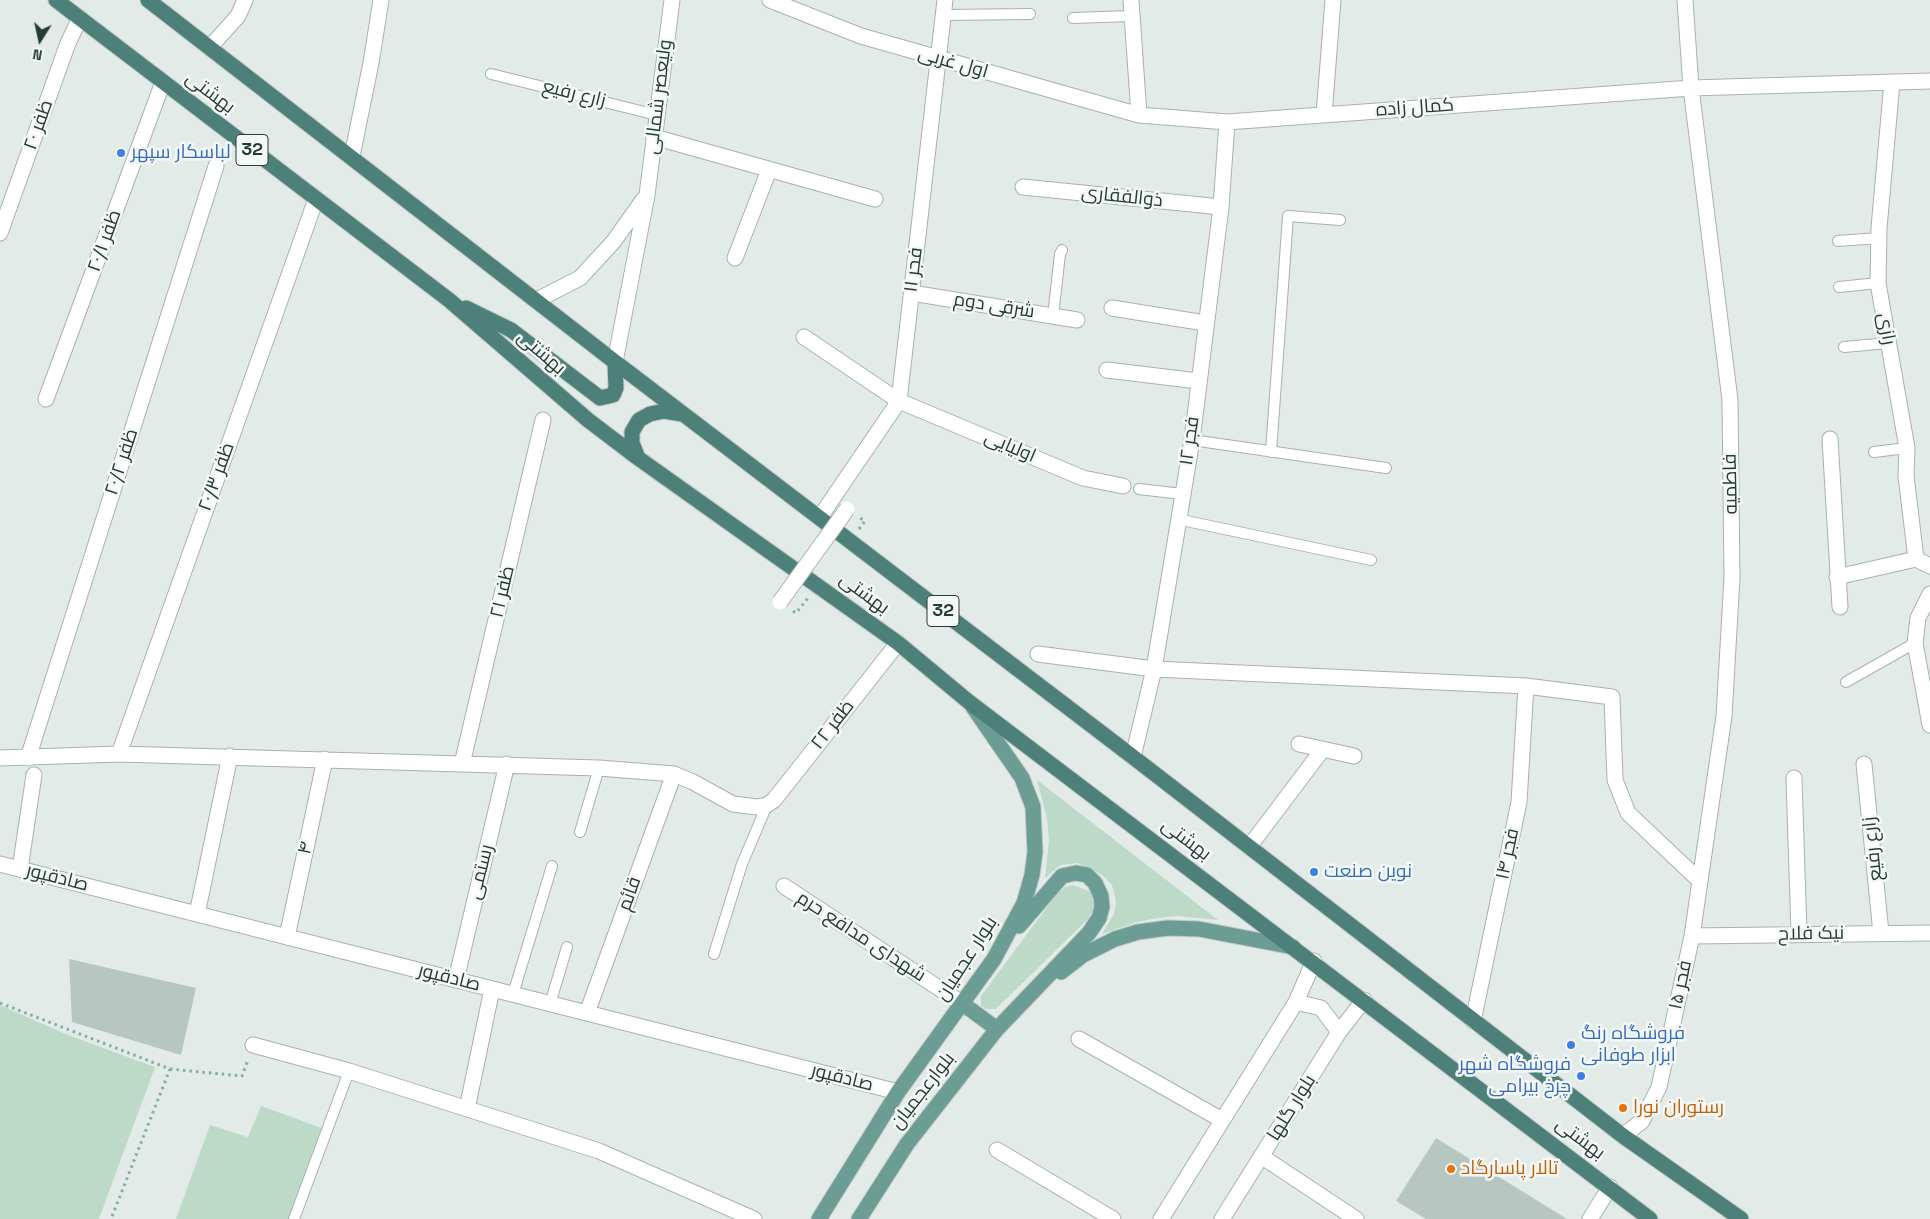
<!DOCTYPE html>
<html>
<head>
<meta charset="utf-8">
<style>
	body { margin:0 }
	#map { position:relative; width:1930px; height:1219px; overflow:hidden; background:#e2ebe8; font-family:"Space Grotesk",sans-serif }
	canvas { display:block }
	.north { position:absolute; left:15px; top:15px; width:50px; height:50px; -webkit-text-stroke:4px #f3f8f6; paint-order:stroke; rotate:190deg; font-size:14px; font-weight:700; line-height:20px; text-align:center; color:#243b37 }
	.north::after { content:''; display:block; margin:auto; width:18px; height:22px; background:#243b37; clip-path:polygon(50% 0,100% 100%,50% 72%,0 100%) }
</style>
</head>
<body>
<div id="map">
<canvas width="1930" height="1219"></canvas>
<div class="north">N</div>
</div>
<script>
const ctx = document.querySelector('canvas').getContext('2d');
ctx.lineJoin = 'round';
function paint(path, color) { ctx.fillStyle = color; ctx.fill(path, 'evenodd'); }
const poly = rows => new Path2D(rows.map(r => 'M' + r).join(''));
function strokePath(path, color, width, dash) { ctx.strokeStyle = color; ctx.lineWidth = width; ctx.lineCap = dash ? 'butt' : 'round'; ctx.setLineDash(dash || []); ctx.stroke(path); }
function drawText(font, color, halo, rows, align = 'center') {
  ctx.font = font + ' "Space Grotesk",Cairo,sans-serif'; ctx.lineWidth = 5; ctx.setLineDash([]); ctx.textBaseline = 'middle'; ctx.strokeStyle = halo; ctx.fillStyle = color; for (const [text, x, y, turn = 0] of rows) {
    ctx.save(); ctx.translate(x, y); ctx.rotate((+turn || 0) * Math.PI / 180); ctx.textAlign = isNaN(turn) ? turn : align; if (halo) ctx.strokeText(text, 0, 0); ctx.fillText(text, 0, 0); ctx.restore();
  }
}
paint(poly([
	[1037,780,1218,920,1177,916,1158,918,1137,922,1102,934,1114,914,1116,901,1112,885,1101,874,1077,863,1060,865,1045,878,1049,841,1047,818],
	[1073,885,1091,892,1096,904,1088,919,996,1009,986,1009,981,1006,981,996,1056,895,1065,887],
	[0,1005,68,1035,155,1067,99,1219,0,1219],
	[261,1106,327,1130,294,1219,176,1219,210,1125,248,1137]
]), '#bddac8');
paint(poly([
	[69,959,196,988,181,1055,72,1022],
	[1436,1138,1567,1219,1426,1219,1396,1201]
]), '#b8c6c1');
const service = poly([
	[945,15,1030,14],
	[1073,18,1132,16],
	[491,74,657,115],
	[1838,241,1879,238],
	[1839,287,1878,283],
	[1053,316,1060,254,1062,250],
	[1844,347,1888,343],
	[1192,440,1386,468],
	[1271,452,1288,216,1340,220],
	[1874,452,1907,448],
	[1139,489,1182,494],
	[1177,519,1371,560],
	[1846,682,1915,643],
	[580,832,599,768],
	[714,954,742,864,767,805],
	[513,994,552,866],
	[550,1004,567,947],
	[294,1219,349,1071]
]);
const minor = poly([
	[770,0,861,36,1139,115,1227,122,1691,88,1930,81],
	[1131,0,1139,115],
	[210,47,238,16,245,0],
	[1892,82,1879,228,1878,283,1907,448,1906,476,1916,559,1930,566],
	[1324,115,1333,0],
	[654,137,875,199],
	[352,156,371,63,381,0],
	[1023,187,1221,207],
	[0,233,68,43,80,18],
	[735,258,769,170],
	[912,293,1077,320],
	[1112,308,1205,323],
	[804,337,899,401,1083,478,1123,486],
	[1107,370,1198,381],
	[46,399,163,82],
	[1830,439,1840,607],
	[820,517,899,401,945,0],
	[1837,577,1916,559],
	[1930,594,1918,618,1915,643,1930,725],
	[1038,654,1154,669,1526,686,1612,697,1615,780,1628,813,1700,881],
	[1299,744,1354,756],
	[119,754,316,199],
	[1133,757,1154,669,1192,440,1221,207,1227,122],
	[0,758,119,754,599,768,674,774,693,782,733,804,757,807,767,805,774,800,898,643],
	[28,758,216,166],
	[462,764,543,420],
	[1864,764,1881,933],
	[1794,778,1799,934],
	[1249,847,1323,749],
	[20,869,34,775],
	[784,886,963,1004],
	[197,914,230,756],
	[1692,936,1930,933],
	[287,937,325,759],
	[456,980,507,764],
	[1296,1002,1321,1008,1339,1032],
	[587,1013,674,774],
	[1473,1021,1519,802,1526,686],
	[1079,1039,1222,1120],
	[253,1045,349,1071,599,1151,754,1219],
	[467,1109,492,989],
	[1623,1136,1642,1121,1659,1087,1692,936,1724,716,1732,578,1730,400,1691,88,1685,0],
	[997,1150,1113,1219],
	[1261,1156,1356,1219],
	[1161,1219,1296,1002,1314,961],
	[1222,1219,1339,1032,1364,1000],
	[1590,1219,1610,1187]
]);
const tertiary = poly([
	[0,864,898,1092]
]);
const secondary = poly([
	[537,300,580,278,614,241,643,200],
	[615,362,647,195,672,0]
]);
const primary = poly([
	[1061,972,1083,955,1115,939,1138,932,1168,928,1199,929,1293,947],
	[963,1004,997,1029],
	[819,1219,898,1092,994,959,1024,903,1032,875,1035,852,1033,807,1022,778,973,707],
	[859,1219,907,1144,997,1029,1089,933,1099,918,1102,907,1101,896,1095,883,1087,875,1076,873,1062,876,1019,926]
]);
const trunk = poly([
	[56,0,449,300,588,420,638,458,898,643,969,702,1650,1219],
	[148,0,615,362,1133,757,1623,1136,1741,1219],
	[466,308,511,330,600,398,613,395,616,388,615,362],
	[638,458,632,443,632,432,639,420,650,414,664,411,682,414]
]);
strokePath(service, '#a5b3af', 12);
strokePath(minor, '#a5b3af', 17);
strokePath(tertiary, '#a5b3af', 17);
strokePath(secondary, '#a2b6b1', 17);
strokePath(primary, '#c2c8c7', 17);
strokePath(trunk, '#c2c8c7', 17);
strokePath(poly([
	[859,529,865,521,860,518],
	[793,611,796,613,808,598],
	[0,1003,170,1069,111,1219],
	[170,1069,242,1076,248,1060]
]), '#86aca4', 3, [2.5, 4]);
strokePath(service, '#fff', 10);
strokePath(minor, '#fff', 15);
strokePath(tertiary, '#fff', 15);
strokePath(secondary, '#fff', 15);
strokePath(primary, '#6b9d95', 15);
strokePath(trunk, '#4e807a', 15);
const pedestrianBridge = poly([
	[780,602,847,509]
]);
strokePath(pedestrianBridge, '#a5b3af', 17, []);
strokePath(pedestrianBridge, '#fff', 15);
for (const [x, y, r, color] of [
	[121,153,5,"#3f7fe0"],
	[1314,872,5,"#3f7fe0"],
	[1571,1045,5,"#3f7fe0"],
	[1581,1076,5,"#3f7fe0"],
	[1623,1108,5,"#e8710a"],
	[1451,1169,5,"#e8710a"]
]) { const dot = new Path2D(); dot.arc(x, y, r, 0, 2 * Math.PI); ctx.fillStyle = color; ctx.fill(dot); strokePath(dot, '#f3f8f6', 2); }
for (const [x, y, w] of [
	[252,150,32],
	[943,611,32]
]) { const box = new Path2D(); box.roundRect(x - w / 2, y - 15.5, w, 31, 4); ctx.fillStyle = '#f3f8f6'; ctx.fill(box); strokePath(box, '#243b37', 1); }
drawText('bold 18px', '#243b37', null, [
	["32",252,150],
	["32",943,611]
]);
drawText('19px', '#243b37', '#f3f8f6', [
	["اول غربی",953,63,16],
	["بهشتی",210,93,37],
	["زارع رفیع",574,94,14],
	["ولیعصر شمالی",659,97,-83],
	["کمال زاده",1415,108,-4],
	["ظفر ۲۰",39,125,-70],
	["ذوالفقاری",1122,197,6],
	["ظفر ۲۰/۱",105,241,-70],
	["فجر ۱۱",914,270,-83],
	["شرقی دوم",994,306,9],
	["رازی",1886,329,80],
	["بهشتی",541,353,41],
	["فجر ۱۲",1190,441,-82],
	["اولیایی",1010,447,23],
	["ظفر ۲۰/۲",122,462,-72],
	["ظفر ۲۰/۳",217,477,-70],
	["فاطمیه",1731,484,-91],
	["ظفر ۲۱",503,592,-77],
	["بهشتی",864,594,36],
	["ظفر ۲۲",833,725,-52],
	["بهشتی",1186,840,37],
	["۴",306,848,-78],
	["زارع رفیع",1873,849,-96],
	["فجر ۱۴",1508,854,-78],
	["رستمی",481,872,-76],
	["صادقپور",57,878,14],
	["قائم",630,894,-70],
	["نیک فلاح",1811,934,-1],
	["شهدای مدافع حرم",861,937,33],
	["بلوار عجمیان",967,959,-57],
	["صادقپور",449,978,14],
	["فجر ۱۵",1681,985,-78],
	["صادقپور",842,1078,14],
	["بلوارعجمیان",923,1091,-52],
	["بلوار گلها",1292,1108,-58],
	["بهشتی",1580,1139,37]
]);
drawText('19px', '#366cbe', '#f3f8f6', [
	["لباسکار سپهر",131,153],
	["نوین صنعت",1324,872],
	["فروشگاه رنگ",1581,1034],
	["ابزار طوفانی",1581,1056],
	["فروشگاه شهر",1571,1065,"right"],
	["چرخ بیرامی",1571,1087,"right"]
], 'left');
drawText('19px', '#c56008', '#f3f8f6', [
	["رستوران نورا",1633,1108],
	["تالار پاسارگاد",1461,1169]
], 'left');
</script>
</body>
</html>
